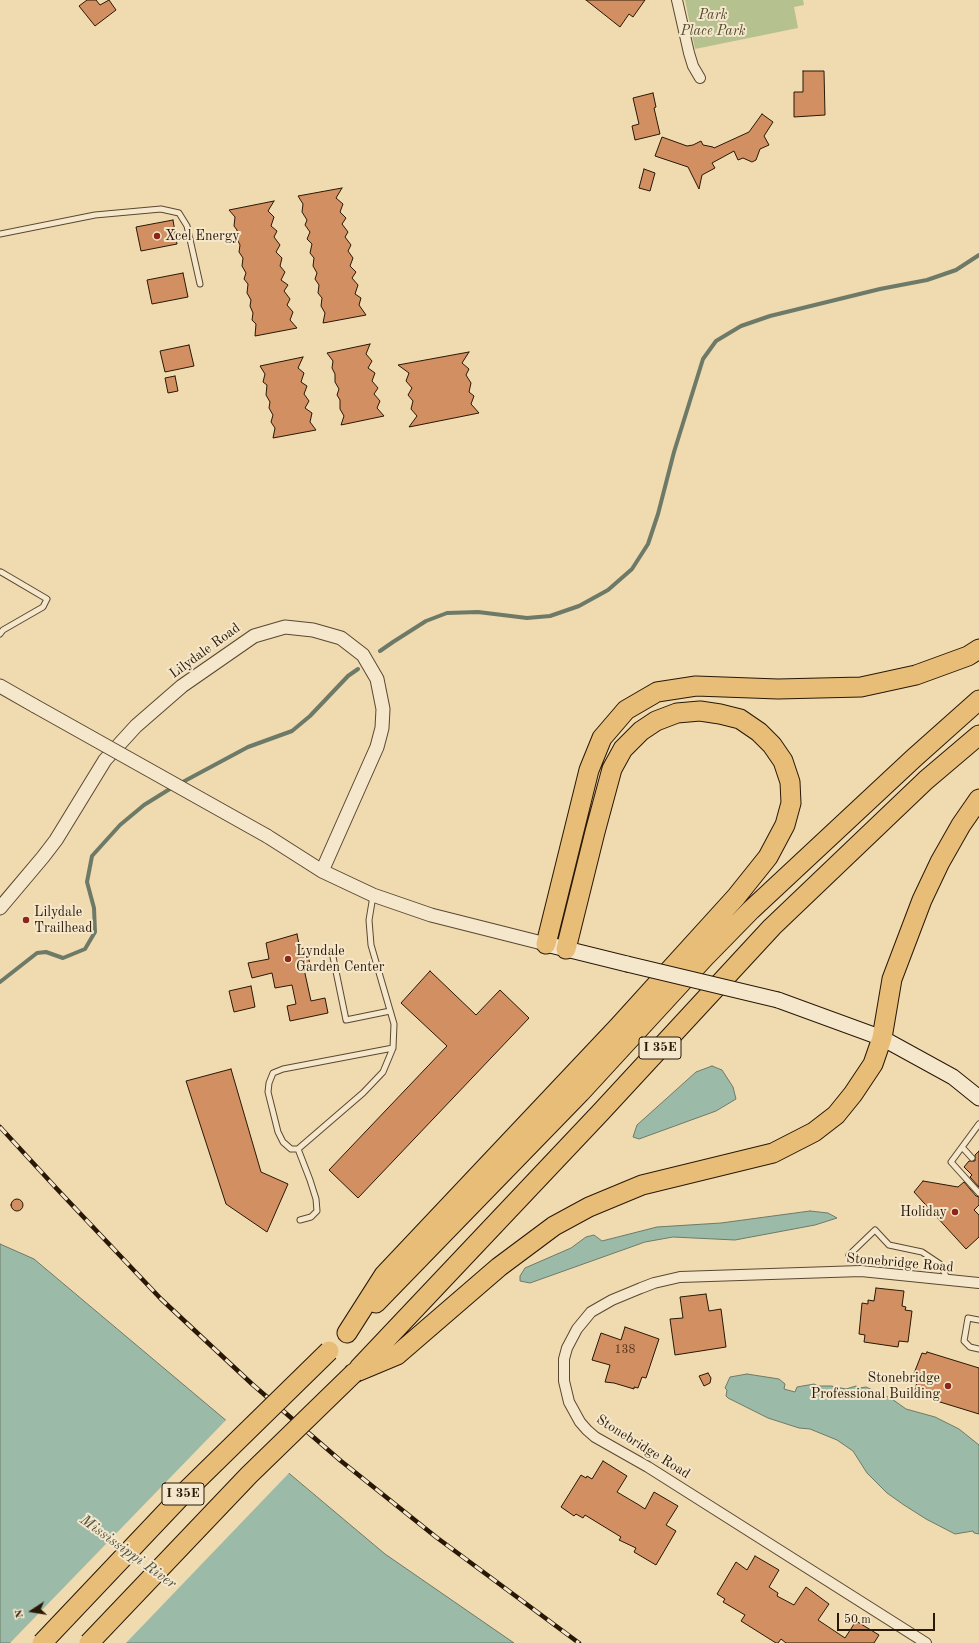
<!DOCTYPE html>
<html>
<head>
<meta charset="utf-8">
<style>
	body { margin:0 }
	#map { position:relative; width:979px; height:1643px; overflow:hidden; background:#f0dab0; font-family:"Old Standard TT",serif }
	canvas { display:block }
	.north { position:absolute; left:12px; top:1591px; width:40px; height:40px; -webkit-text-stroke:3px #f5e7cc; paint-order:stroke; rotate:258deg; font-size:11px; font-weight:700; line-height:16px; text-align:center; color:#281805 }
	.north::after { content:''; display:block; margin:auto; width:14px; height:18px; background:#281805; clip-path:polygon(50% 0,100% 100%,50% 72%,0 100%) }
	.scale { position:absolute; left:837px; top:1613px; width:98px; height:18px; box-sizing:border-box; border:2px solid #281805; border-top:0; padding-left:5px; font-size:12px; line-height:14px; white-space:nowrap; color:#281805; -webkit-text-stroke:3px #f5e7cc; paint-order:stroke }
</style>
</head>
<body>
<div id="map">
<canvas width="979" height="1643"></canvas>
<div class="north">N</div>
<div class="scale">50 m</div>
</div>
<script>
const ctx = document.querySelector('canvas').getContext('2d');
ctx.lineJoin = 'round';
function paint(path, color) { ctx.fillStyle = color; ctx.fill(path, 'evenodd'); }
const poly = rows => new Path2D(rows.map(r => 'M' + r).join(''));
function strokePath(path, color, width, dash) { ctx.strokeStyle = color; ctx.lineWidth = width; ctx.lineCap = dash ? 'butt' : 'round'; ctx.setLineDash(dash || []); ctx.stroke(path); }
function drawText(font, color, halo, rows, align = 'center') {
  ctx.font = font + ' "Old Standard TT",serif'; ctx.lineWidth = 4; ctx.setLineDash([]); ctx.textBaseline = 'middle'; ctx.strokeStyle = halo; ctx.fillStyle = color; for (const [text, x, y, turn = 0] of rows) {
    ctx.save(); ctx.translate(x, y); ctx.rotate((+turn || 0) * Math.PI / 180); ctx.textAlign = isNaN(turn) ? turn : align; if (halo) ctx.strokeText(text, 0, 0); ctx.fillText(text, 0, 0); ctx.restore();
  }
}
paint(poly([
	[685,0,803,0,804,5,794,7,798,28,695,49]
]), '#b5c18f');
const water = poly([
	[712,1066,722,1070,733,1087,736,1099,716,1111,639,1139,633,1137,637,1125,696,1072,712,1066],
	[810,1211,828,1213,837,1218,815,1225,735,1240,673,1237,645,1242,530,1283,520,1281,520,1276,525,1268,571,1248,586,1237,594,1235,602,1241,657,1227,721,1223,810,1211],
	[0,1244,34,1259,385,1554,514,1643,0,1643,0,1244],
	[747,1374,779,1379,785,1384,784,1389,795,1392,797,1387,814,1384,818,1386,831,1386,846,1389,856,1386,860,1388,866,1387,892,1399,906,1409,935,1417,959,1429,979,1445,979,1534,974,1533,973,1531,955,1534,926,1519,904,1505,887,1493,867,1473,853,1451,837,1440,810,1429,799,1428,768,1418,728,1398,726,1396,727,1390,725,1388,730,1377,747,1374]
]);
paint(water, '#9bbba8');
strokePath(water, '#6d7a67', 1);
paint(poly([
	[227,1419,290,1472,126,1643,10,1643]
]), '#f0dab0');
strokePath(poly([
	[380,651,393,642,426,621,447,613,478,612,527,618,550,616,579,606,608,590,632,569,648,544,658,514,674,452,703,359,716,341,741,326,770,316,880,289,927,280,956,270,979,255],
	[179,784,248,747,292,731,310,716,348,676,358,669],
	[0,982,37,953,46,952,63,958,85,949,95,932,94,908,87,882,92,856,120,825,144,805,173,787]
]), '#6d7a67', 4);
const building = poly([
	[87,0,96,0,100,5,109,0,116,10,95,26,79,6,87,0],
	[586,0,645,0,633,17,629,14,620,27,586,0],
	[803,71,824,71,825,115,794,117,794,92,803,92,803,71],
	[653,93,656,107,654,108,660,134,635,140,632,126,639,124,633,98,653,93],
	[762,114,773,122,764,136,769,145,760,149,756,160,752,162,743,158,738,160,734,151,712,163,715,168,702,175,699,189,688,167,655,156,662,137,687,146,693,145,701,141,703,145,713,147,714,148,749,132,762,114],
	[644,169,655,173,650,191,639,188,644,169],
	[342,188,336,198,343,204,340,212,346,218,342,224,348,232,345,237,351,245,348,251,353,258,350,266,356,272,352,278,358,285,355,294,361,298,359,305,366,315,323,323,325,313,321,306,322,298,318,293,319,285,315,279,317,273,313,266,314,258,310,253,312,244,307,239,310,232,305,225,307,220,302,212,303,204,298,196,342,188],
	[274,201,268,211,274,217,271,226,277,231,274,237,280,245,276,252,282,258,280,266,285,272,281,280,288,285,284,291,290,299,287,305,293,312,290,320,297,328,255,336,256,324,252,320,253,313,250,306,251,300,247,293,248,284,244,279,246,273,242,266,243,258,239,252,240,245,237,239,237,230,234,226,235,217,229,210,274,201],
	[173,220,177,244,141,251,136,227,173,220],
	[183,273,188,297,152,304,147,280,183,273],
	[370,344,366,354,372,361,368,368,375,373,372,381,378,388,374,394,380,401,377,408,384,416,341,425,344,416,340,409,340,400,337,395,339,389,335,382,335,374,332,368,333,361,327,353,370,344],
	[189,345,194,366,165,372,160,351,189,345],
	[469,352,462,363,469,369,466,375,471,383,469,392,474,396,471,404,479,413,409,427,417,416,411,409,413,401,408,395,412,388,406,381,409,373,398,365,469,352],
	[303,357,298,368,304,373,301,382,307,386,304,394,309,401,305,408,312,413,310,422,316,430,273,438,275,428,271,422,273,415,269,408,270,402,266,395,267,385,263,382,265,374,260,366,303,357],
	[175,376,178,391,168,393,165,378,175,376],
	[297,934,300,949,306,948,311,968,304,969,311,1001,325,998,328,1013,290,1021,287,1006,296,1004,292,985,275,988,272,973,252,978,248,963,269,959,266,943,297,934],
	[430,971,476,1015,500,990,529,1018,358,1198,329,1170,447,1046,401,1003,430,971],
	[251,986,255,1007,234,1012,229,991,251,986],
	[231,1069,261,1172,288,1184,267,1232,226,1204,186,1081,231,1069],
	[979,1151,979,1187,970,1177,972,1175,964,1167,969,1161,975,1161,975,1155,979,1151],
	[923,1181,958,1187,964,1182,976,1196,979,1197,979,1205,974,1210,979,1215,979,1237,966,1249,914,1192,923,1181],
	'11 1205a6 6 0 1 1 12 0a6 6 0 1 1-12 0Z',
	[876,1288,904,1291,902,1306,906,1307,905,1310,912,1311,908,1342,899,1341,898,1347,864,1342,865,1335,859,1334,862,1303,868,1304,868,1300,874,1301,876,1288],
	[706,1294,709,1311,721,1309,726,1347,675,1355,670,1319,683,1318,680,1297,706,1294],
	[625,1327,659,1339,646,1378,642,1377,638,1388,634,1387,634,1389,614,1383,605,1382,610,1365,592,1360,601,1333,621,1340,625,1327],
	[927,1352,979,1368,979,1414,914,1394,918,1378,913,1376,922,1353,926,1354,927,1352],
	[708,1373,711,1378,710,1383,704,1386,699,1376,708,1373],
	[603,1461,627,1476,617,1492,639,1505,645,1509,654,1492,678,1506,666,1525,676,1531,656,1565,634,1552,636,1548,619,1540,621,1537,585,1515,583,1518,576,1514,574,1516,561,1507,581,1475,586,1478,587,1476,592,1479,603,1461],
	[755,1556,779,1570,769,1587,778,1593,777,1596,794,1605,806,1587,829,1604,818,1620,845,1638,856,1621,879,1635,874,1643,786,1643,781,1639,778,1643,776,1643,741,1621,745,1615,723,1602,725,1599,717,1594,736,1562,747,1570,755,1556]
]);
paint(building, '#d28f61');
strokePath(building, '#281805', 1);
const service = poly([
	[0,234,95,215,161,209,179,213,187,226,200,284],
	[0,634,3,630,43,607,47,599,1,572],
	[373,896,369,920,371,945,394,1024,393,1048,383,1072,363,1093,298,1149,291,1149,283,1142,278,1132,268,1092,269,1083,273,1073,283,1069,393,1048],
	[332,952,346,1020,390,1011],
	[979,1124,951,1162,979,1193],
	[962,1147,972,1158],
	[298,1149,310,1180,316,1199,317,1211,311,1217,300,1220],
	[849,1255,875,1230,889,1245,922,1252,940,1264,948,1280],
	[979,1320,968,1318,964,1341,970,1347,979,1349]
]);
const minor = poly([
	[677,0,689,53,693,66,700,78],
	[926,1643,648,1467,595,1437,587,1430,580,1422,569,1402,564,1381,564,1359,567,1348,577,1329,591,1312,612,1300,641,1288,654,1283,680,1277,861,1271,979,1283]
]);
const tertiary = poly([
	[0,686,35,706],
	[267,836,322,871,373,895,431,915,546,944],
	[0,908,43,857,56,840,105,760,136,726,182,686,254,636,285,627,313,630,341,638,363,655,377,679,383,709,382,728,377,747,322,871]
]);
const secondary = poly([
	[546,944,627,964],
	[778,1000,882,1038,953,1077,979,1098]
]);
const motorway = poly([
	[546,944,589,770,602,738,626,710,657,692,696,686,778,689,861,687,916,675,968,656,979,649],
	[376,1303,580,1093,705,957,751,910,914,758,979,700],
	[347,1333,384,1275,618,1027,736,897,768,857,785,825,791,803,790,782,783,761,772,745,759,732,740,719,720,714,700,711,677,713,656,721,641,731,623,749,612,769,595,832,566,949],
	[359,1368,600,1113,772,927,926,780,979,735],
	[354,1373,397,1355,499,1267,554,1226,589,1207,642,1185,773,1153,814,1132,836,1115,853,1094,873,1064,882,1038,892,979,922,900,940,862,961,825,979,799]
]);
strokePath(service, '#5a4830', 7);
strokePath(minor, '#5a4830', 12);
strokePath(tertiary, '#5a4830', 15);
strokePath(secondary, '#281805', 17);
strokePath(motorway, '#281805', 21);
strokePath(service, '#f5e7cc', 5);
strokePath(minor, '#f5e7cc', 10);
strokePath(tertiary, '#f5e7cc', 13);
strokePath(secondary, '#f5e7cc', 15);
strokePath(motorway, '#e8bd78', 19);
const rail = poly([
	[0,1127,57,1189,161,1299,252,1384,341,1461,436,1537,579,1643]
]);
strokePath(rail, '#281805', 4.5);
strokePath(rail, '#f5e7cc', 3, [9]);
const tertiaryBridge = poly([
	[35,706,267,836]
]);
const secondaryBridge = poly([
	[627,964,778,1000]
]);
const motorwayBridge = poly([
	[42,1643,187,1490,329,1351],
	[89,1643,249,1475,354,1373]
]);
strokePath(tertiaryBridge, '#5a4830', 15, []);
strokePath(secondaryBridge, '#281805', 17, []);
strokePath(motorwayBridge, '#281805', 21, []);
strokePath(tertiaryBridge, '#f5e7cc', 13);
strokePath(secondaryBridge, '#f5e7cc', 15);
strokePath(motorwayBridge, '#e8bd78', 19);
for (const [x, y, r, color] of [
	[157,236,4,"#8f2418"],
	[26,920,4,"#8f2418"],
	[288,959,4,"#8f2418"],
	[955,1212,4,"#8f2418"],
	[948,1386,4,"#8f2418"]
]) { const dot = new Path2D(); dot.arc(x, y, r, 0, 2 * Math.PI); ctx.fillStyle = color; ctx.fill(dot); strokePath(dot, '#f5e7cc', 1.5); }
drawText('12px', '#52361c', null, [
	["138",625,1350]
]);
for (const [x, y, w] of [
	[660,1048,42],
	[183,1494,42]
]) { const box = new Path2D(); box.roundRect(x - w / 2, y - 11, w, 22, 3); ctx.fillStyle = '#f5e7cc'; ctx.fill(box); strokePath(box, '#281805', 1); }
drawText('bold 13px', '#281805', null, [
	["I 35E",660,1048],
	["I 35E",183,1494]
]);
drawText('italic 14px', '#524b2e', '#f5e7cc', [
	["Park",713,15],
	["Place Park",713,31]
]);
drawText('14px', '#281805', '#f5e7cc', [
	["Xcel Energy",165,236],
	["Lilydale",34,912],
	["Trailhead",34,928],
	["Lyndale",296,951],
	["Garden Center",296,967],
	["Holiday",947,1212,"right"],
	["Stonebridge",940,1378,"right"],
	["Professional Building",940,1394,"right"]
], 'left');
drawText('14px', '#281805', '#f5e7cc', [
	["Lilydale Road",205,651,-36],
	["Stonebridge Road",900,1263,5],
	["Stonebridge Road",643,1447,32]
]);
drawText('italic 15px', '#50513e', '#f5e7cc', [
	["Mississippi River",128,1552,36]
]);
</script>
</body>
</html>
